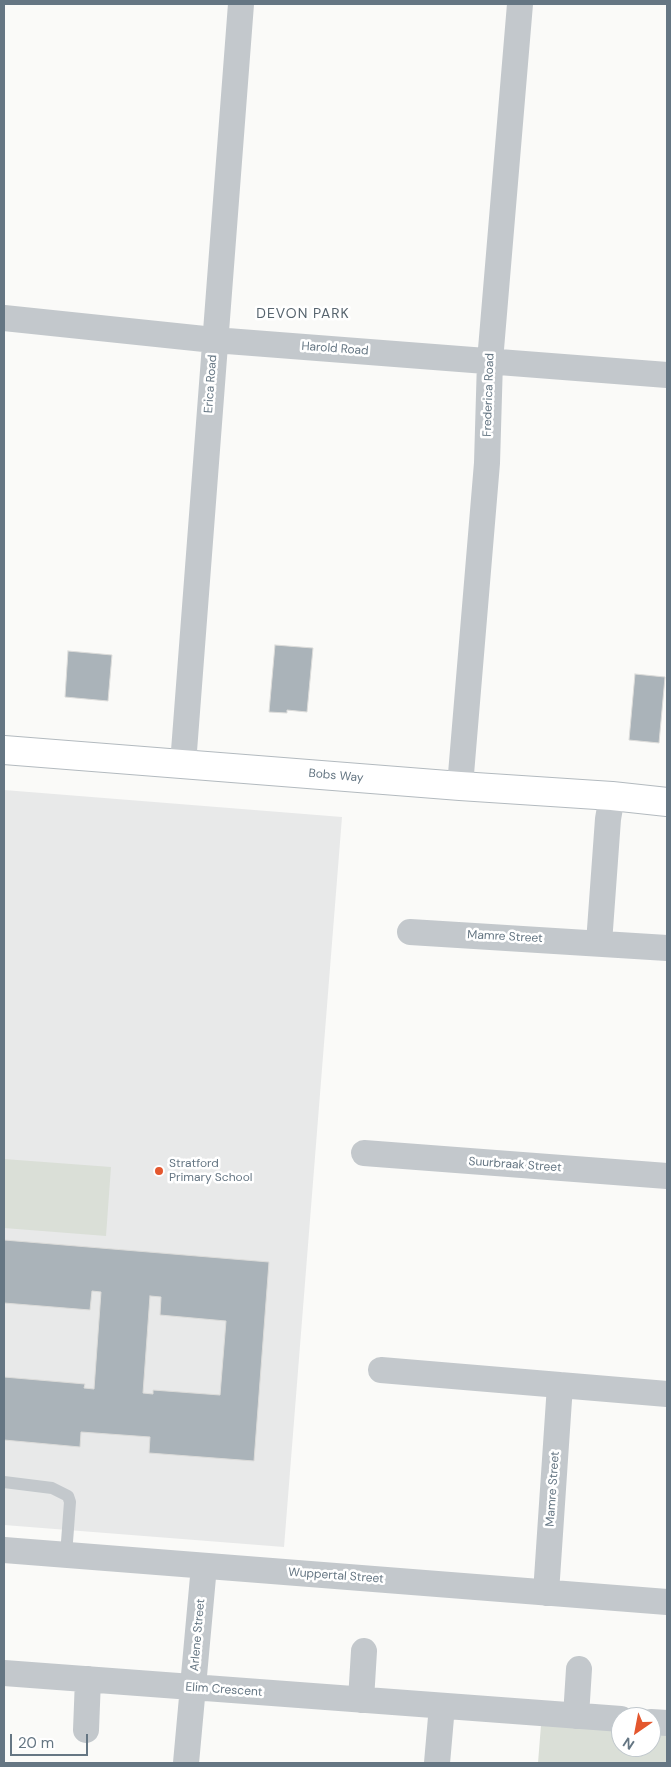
<!DOCTYPE html>
<html>
<head>
<meta charset="utf-8">
<style>
	body { margin:0 }
	#map { position:relative; width:671px; height:1767px; overflow:hidden; background:#fafaf8; font-family:"DM Sans",sans-serif }
	canvas { display:block }
	.frame { position:absolute; inset:0; border:5px solid #657683; pointer-events:none }
	.north { position:absolute; left:611px; top:1707px; width:50px; height:50px; box-sizing:border-box; background:#fff; border:1px solid #c1c8cd; border-radius:50%; rotate:213deg; font-size:14px; font-weight:700; line-height:20px; text-align:center; color:#657683 }
	.north::after { content:''; display:block; margin:auto; width:18px; height:22px; background:#e4572e; clip-path:polygon(50% 0,100% 100%,50% 72%,0 100%) }
	.scale { position:absolute; left:10px; top:1734px; width:78px; height:22px; box-sizing:border-box; border:2px solid #657683; border-top:0; padding-left:6px; font-size:15px; line-height:18px; white-space:nowrap; color:#657683; -webkit-text-stroke:4px #fff; paint-order:stroke }
</style>
</head>
<body>
<div id="map">
<canvas width="671" height="1767"></canvas>
<div class="frame"></div>
<div class="north">N</div>
<div class="scale">20 m</div>
</div>
<script>
const ctx = document.querySelector('canvas').getContext('2d');
ctx.lineJoin = 'round';
function paint(path, color) { ctx.fillStyle = color; ctx.fill(path, 'evenodd'); }
const poly = rows => new Path2D(rows.map(r => 'M' + r).join(''));
function strokePath(path, color, width, dash) { ctx.strokeStyle = color; ctx.lineWidth = width; ctx.lineCap = dash ? 'butt' : 'round'; ctx.setLineDash(dash || []); ctx.stroke(path); }
function drawText(font, color, halo, rows, align = 'center') {
  ctx.font = font + ' "DM Sans",sans-serif'; ctx.lineWidth = 5; ctx.setLineDash([]); ctx.textBaseline = 'middle'; ctx.strokeStyle = halo; ctx.fillStyle = color; for (const [text, x, y, turn = 0] of rows) {
    ctx.save(); ctx.translate(x, y); ctx.rotate((+turn || 0) * Math.PI / 180); ctx.textAlign = isNaN(turn) ? turn : align; if (halo) ctx.strokeText(text, 0, 0); ctx.fillText(text, 0, 0); ctx.restore();
  }
}
paint(poly([
	[4,790,342,817,284,1547,4,1525]
]), '#e8e9e9');
paint(poly([
	[4,1159,111,1167,106,1236,4,1228],
	[541,1725,621,1731,621,1747,651,1747,651,1734,667,1735,667,1763,538,1763]
]), '#dadfd7');
const building = poly([
	[275,645,313,648,307,712,287,710,287,713,269,712,275,645],
	[68,651,112,655,108,701,65,697,68,651],
	[635,674,665,677,659,743,629,740,635,674],
	[4,1240,269,1262,254,1461,149,1453,150,1437,81,1432,80,1447,4,1440,4,1377,85,1384,84,1388,94,1389,101,1292,92,1291,90,1310,4,1303,4,1240],
	[150,1296,161,1297,160,1315,226,1321,220,1395,153,1390,153,1394,143,1393,150,1296]
]);
paint(building, '#aab3b9');
strokePath(building, '#dcdcda', 1);
const secondary = poly([
	[4,750,460,786,612,796,667,802]
]);
strokePath(secondary, '#b3babf', 30);
strokePath(poly([
	[4,1482,52,1488,68,1496,70,1502,66,1555]
]), '#c3c8cc', 12);
strokePath(poly([
	[4,318,214,340,667,375],
	[183,764,241,4],
	[460,786,487,463,490,361,520,4],
	[410,932,667,948],
	[599,943,608,819,612,796],
	[364,1153,667,1176],
	[381,1370,667,1394],
	[4,1550,667,1602],
	[546,1593,560,1385],
	[4,1673,621,1719],
	[361,1700,364,1651],
	[576,1716,579,1669],
	[651,1722,667,1723],
	[86,1730,88,1679],
	[186,1763,204,1566],
	[437,1763,442,1706]
]), '#c3c8cc', 26);
strokePath(secondary, '#fff', 28);
for (const [x, y, r, color] of [
	[159,1171,5,"#e4572e"]
]) { const dot = new Path2D(); dot.arc(x, y, r, 0, 2 * Math.PI); ctx.fillStyle = color; ctx.fill(dot); strokePath(dot, '#fff', 2); }
drawText('12px', '#657683', '#fff', [
	["Harold Road",335,349,4],
	["Erica Road",211,384,-86],
	["Frederica Road",489,395,-88],
	["Bobs Way",336,776,5],
	["Mamre Street",505,937,3],
	["Suurbraak Street",515,1165,4],
	["Mamre Street",553,1489,-86],
	["Wuppertal Street",336,1576,4],
	["Arlene Street",198,1635,-85],
	["Elim Crescent",224,1690,4]
]);
drawText('12px', '#657683', '#fff', [
	["Stratford",169,1164],
	["Primary School",169,1178]
], 'left');
ctx.letterSpacing = '1px';
drawText('14px', '#57646e', '#fff', [
	["DEVON PARK",303,314]
]);
ctx.letterSpacing = '0px';
</script>
</body>
</html>
